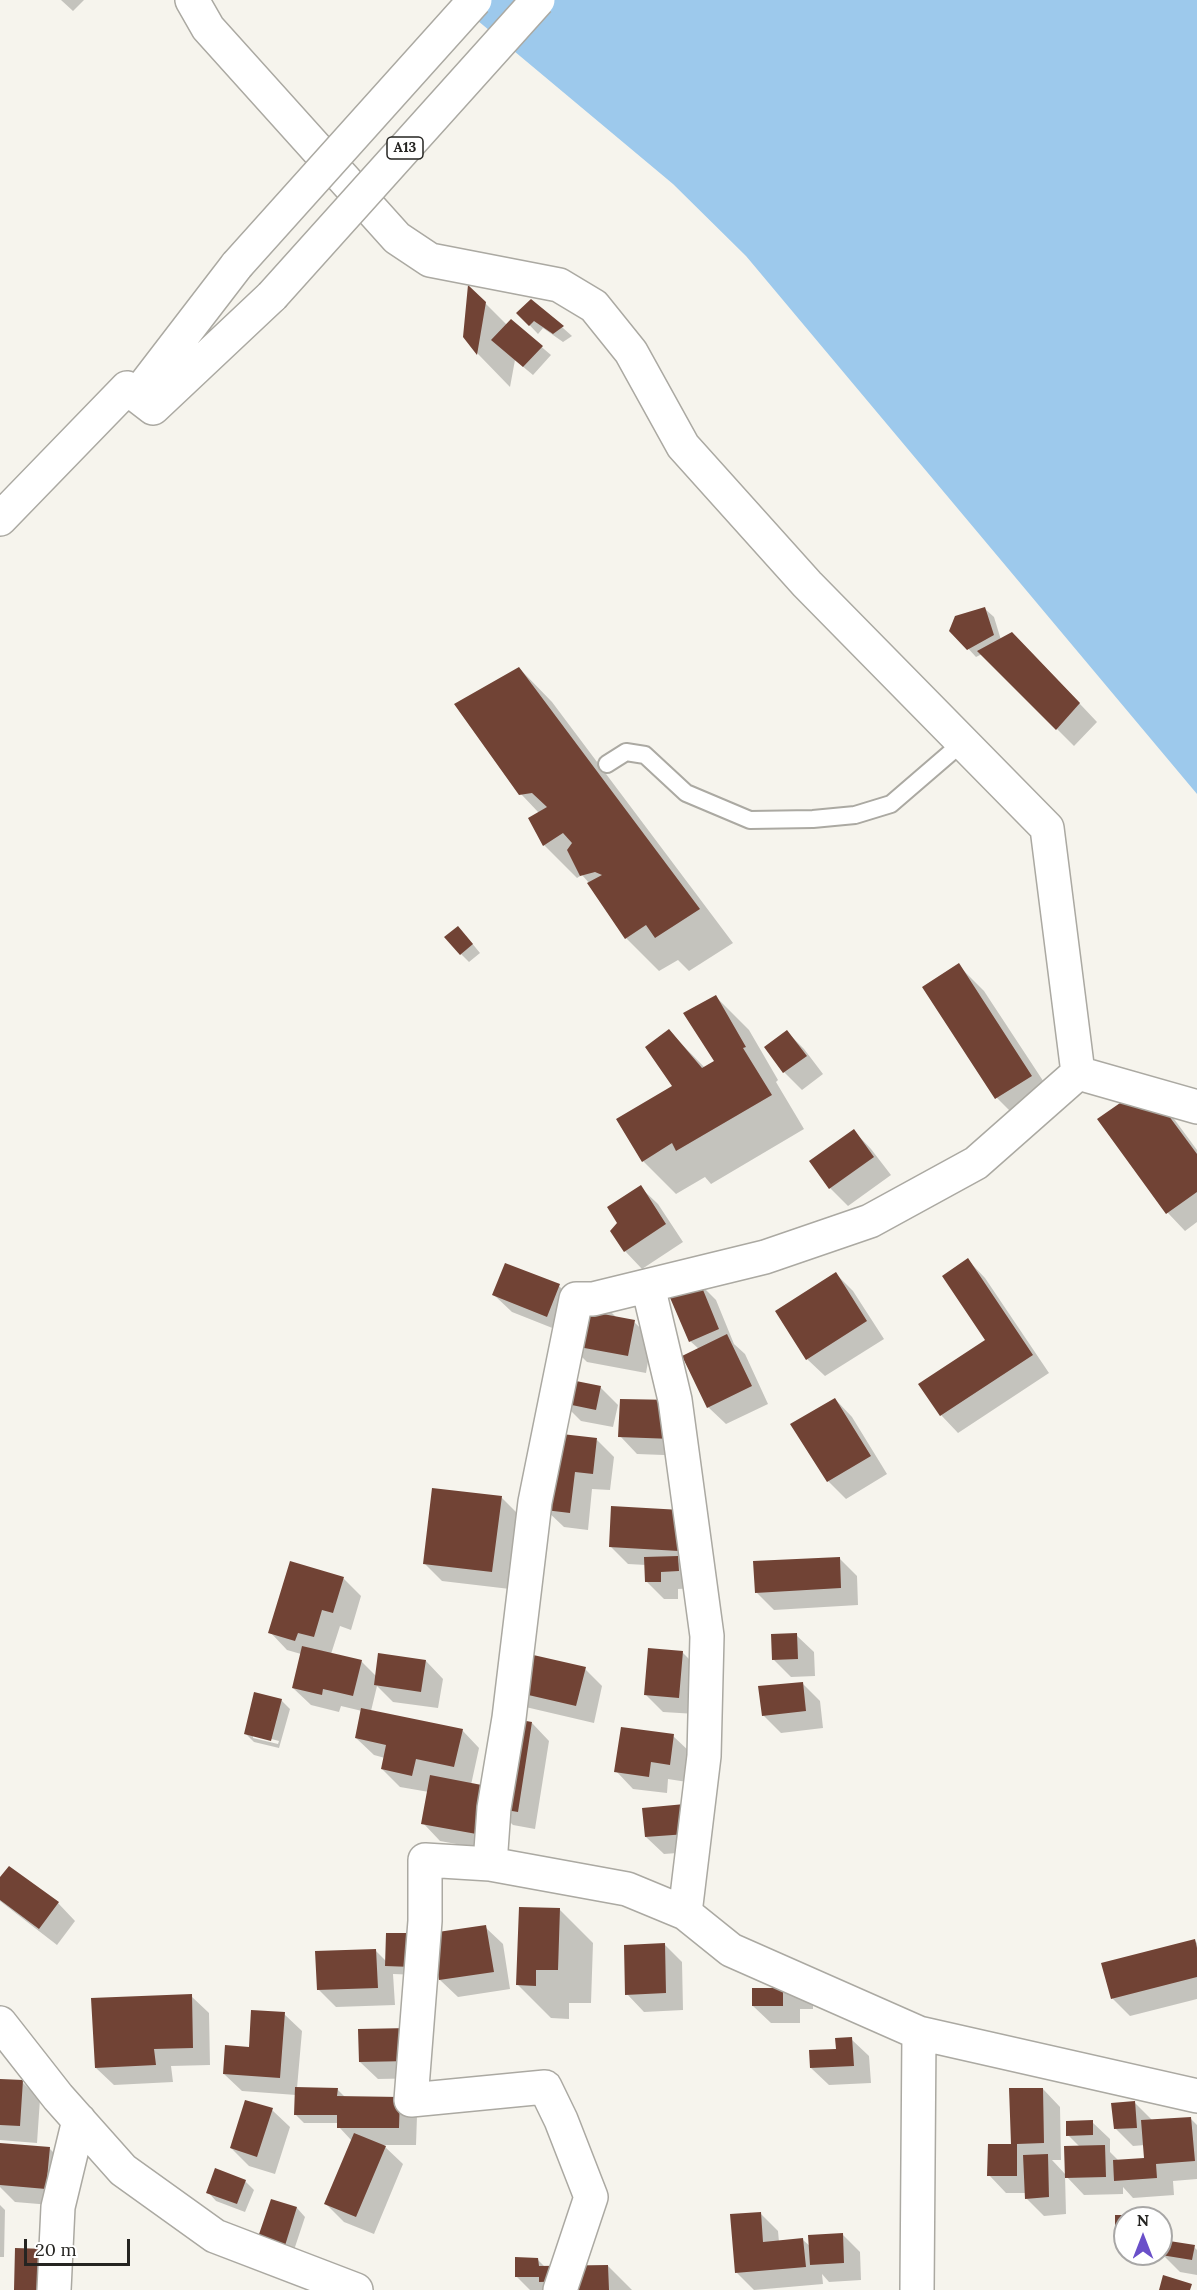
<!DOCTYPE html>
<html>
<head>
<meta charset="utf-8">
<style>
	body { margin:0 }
	#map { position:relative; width:1197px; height:2290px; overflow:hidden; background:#f6f4ed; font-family:Lora,serif }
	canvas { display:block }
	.north { position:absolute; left:1113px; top:2206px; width:60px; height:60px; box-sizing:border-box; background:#fff; border:2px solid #a8a7a6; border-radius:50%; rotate:0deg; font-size:16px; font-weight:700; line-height:24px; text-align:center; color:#252421 }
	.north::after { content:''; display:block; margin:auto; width:21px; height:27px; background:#6a50c9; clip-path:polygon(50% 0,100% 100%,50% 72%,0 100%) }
	.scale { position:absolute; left:24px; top:2239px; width:106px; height:27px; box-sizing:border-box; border:3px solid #252421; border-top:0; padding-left:8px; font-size:18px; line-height:21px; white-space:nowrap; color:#252421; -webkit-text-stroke:4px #fff; paint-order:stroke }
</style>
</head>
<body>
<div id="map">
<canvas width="1197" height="2290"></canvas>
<div class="north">N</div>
<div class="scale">20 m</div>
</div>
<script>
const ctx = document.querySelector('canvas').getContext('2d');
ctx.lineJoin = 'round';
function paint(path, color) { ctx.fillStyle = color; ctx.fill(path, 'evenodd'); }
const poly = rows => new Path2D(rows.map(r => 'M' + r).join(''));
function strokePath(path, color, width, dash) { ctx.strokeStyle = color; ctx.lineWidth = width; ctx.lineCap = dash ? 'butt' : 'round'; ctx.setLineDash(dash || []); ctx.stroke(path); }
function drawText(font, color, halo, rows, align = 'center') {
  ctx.font = font + ' Lora,serif'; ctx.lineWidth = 6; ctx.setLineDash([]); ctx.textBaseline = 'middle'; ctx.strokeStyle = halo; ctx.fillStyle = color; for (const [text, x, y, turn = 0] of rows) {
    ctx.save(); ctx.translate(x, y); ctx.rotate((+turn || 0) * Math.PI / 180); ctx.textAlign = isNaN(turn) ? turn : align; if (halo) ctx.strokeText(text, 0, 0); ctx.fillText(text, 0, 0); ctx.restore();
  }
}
paint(poly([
	[453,0,1197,0,1197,794,746,256,673,184]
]), '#9dc9ec');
paint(poly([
	[61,0,84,0,73,11],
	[470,288,507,325,511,321,551,355,533,375,515,360,510,387,478,354,464,337],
	[531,301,563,328,572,336,563,342,543,328,538,334,518,313],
	[985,609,994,617,1001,640,1030,651,1097,722,1074,746,982,654,976,657,951,630],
	[519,668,552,702,733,943,689,971,678,960,659,971,626,938,590,884,582,875,577,878,544,845,539,813,521,794],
	[466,936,480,953,469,962,461,954],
	[958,965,984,991,1057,1102,1023,1124,997,1098],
	[716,997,749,1030,778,1080,776,1082,804,1129,711,1184,705,1177,676,1194,643,1161,674,1086,669,1031,705,1068,716,1061],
	[787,1032,804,1049,823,1074,802,1090,784,1072,766,1048],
	[1163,1104,1197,1150,1197,1222,1185,1231,1168,1213,1099,1120],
	[854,1131,871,1149,891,1175,848,1206,830,1188,811,1161],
	[640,1187,658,1204,683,1242,642,1269,625,1251],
	[968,1260,985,1278,1049,1373,958,1433,941,1415,920,1384,987,1340],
	[836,1274,853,1291,884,1339,825,1376,807,1359],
	[698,1282,716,1300,734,1344,745,1354,768,1404,726,1424,708,1407,699,1349,690,1341],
	[559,1286,577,1304,604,1305,618,1319,634,1322,652,1339,646,1373,587,1362,570,1345,565,1333,512,1312,494,1295],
	[600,1387,618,1405,613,1427,581,1421,563,1403],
	[835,1399,852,1417,887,1474,846,1499,828,1481,793,1425],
	[621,1400,690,1456,637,1454,620,1436],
	[597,1440,614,1457,610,1490,592,1489,588,1530,564,1527,546,1510],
	[501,1497,519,1515,510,1589,442,1581,424,1563],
	[680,1512,696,1588,678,1589,678,1599,664,1599,646,1581,646,1565,628,1564,610,1546],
	[840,1559,857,1576,858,1605,774,1610,756,1592],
	[291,1563,344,1579,361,1596,351,1630,340,1626,331,1654,361,1661,376,1676,426,1661,443,1679,438,1708,393,1702,377,1686,371,1711,462,1730,479,1748,471,1785,491,1789,532,1723,549,1741,535,1829,513,1825,506,1818,500,1852,440,1841,423,1823,429,1792,400,1787,382,1769,385,1758,374,1755,356,1738,362,1711,341,1706,339,1712,311,1705,293,1688,301,1654,287,1650,270,1632],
	[796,1635,814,1652,815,1676,791,1677,773,1659],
	[682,1652,700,1670,696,1714,663,1712,645,1694],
	[585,1669,602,1686,594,1723,517,1705,499,1688],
	[802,1683,820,1701,823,1728,781,1733,763,1715],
	[281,1700,290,1709,279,1748,254,1742,245,1733],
	[253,1734,279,1741,278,1744,253,1738],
	[673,1736,691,1753,687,1782,668,1779,667,1793,633,1789,616,1771],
	[644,1809,704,1851,664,1854,646,1837],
	[0,1880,58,1903,75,1921,57,1945,0,1901],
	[559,1909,593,1943,591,2003,569,2003,569,2019,551,2018,518,1985],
	[485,1927,503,1944,510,1989,458,1997,440,1980],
	[1194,1940,1197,1943,1197,1999,1130,2016,1113,1999,1103,1964],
	[421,1943,420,1975,393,1974,395,2005,336,2007,318,1989,375,1950,387,1962],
	[664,1944,682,1962,683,2010,644,2012,627,1994],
	[776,1989,813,1998,813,2009,800,2009,800,2023,771,2023,753,2006],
	[191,1996,209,2013,210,2065,171,2066,173,2082,114,2085,96,2068],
	[284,2014,302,2031,297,2088,337,2089,346,2098,399,2099,417,2116,416,2145,383,2145,403,2164,374,2234,344,2222,326,2204,352,2141,339,2127,339,2123,304,2123,295,2114,296,2095,242,2091,224,2074],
	[360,2030,428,2078,378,2079,360,2062],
	[851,2039,869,2056,871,2083,829,2085,811,2068],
	[0,2080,22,2082,40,2099,37,2143,0,2140],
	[1043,2089,1060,2107,1061,2160,1052,2160,1066,2175,1080,2147,1068,2135,1092,2122,1110,2139,1110,2152,1119,2161,1146,2159,1145,2145,1133,2146,1115,2128,1135,2103,1153,2121,1190,2118,1197,2125,1197,2179,1173,2181,1174,2195,1133,2198,1123,2187,1123,2194,1084,2195,1065,2175,1066,2214,1044,2216,1026,2198,1026,2193,1006,2193,989,2175,1012,2145],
	[272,2110,290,2127,275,2174,249,2166,231,2148],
	[49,2148,67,2166,63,2206,15,2202,0,2187,0,2154],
	[245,2181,254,2190,245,2212,216,2201,208,2192],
	[272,2200,297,2208,305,2217,291,2259,267,2252],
	[0,2205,5,2210,4,2257,0,2257],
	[760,2213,778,2231,779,2242,803,2240,811,2247,842,2234,860,2252,861,2280,829,2282,822,2274,823,2284,754,2290,736,2272],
	[1116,2217,1139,2217,1141,2218,1125,2218,1125,2237,1116,2229],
	[1194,2247,1197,2250,1197,2275,1180,2272,1163,2255],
	[537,2259,545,2267,608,2266,632,2290,530,2290,516,2276]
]), '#0003');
paint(poly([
	[468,285,486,302,477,355,463,337],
	[531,299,564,326,553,334,534,321,529,326,516,313],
	[511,319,543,346,523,367,491,340],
	[985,607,994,635,967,650,949,631,955,616],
	[1012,632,1080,703,1056,730,977,651],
	[519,667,700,909,655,938,646,925,625,939,587,883,602,875,595,872,580,876,567,850,572,843,563,833,543,846,528,818,547,807,532,793,519,795,454,704],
	[458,926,473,944,460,955,444,937],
	[959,963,1032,1076,995,1099,922,987],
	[716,995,746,1047,743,1048,772,1095,676,1151,672,1143,642,1162,616,1119,672,1086,645,1047,669,1029,702,1068,714,1061,683,1013],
	[787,1030,807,1056,783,1073,764,1047],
	[1146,1085,1197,1154,1197,1192,1166,1214,1097,1119],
	[854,1129,874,1157,829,1189,809,1161],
	[641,1185,666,1224,624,1252,610,1231,617,1223,607,1207],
	[968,1258,1033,1355,940,1416,918,1384,985,1340,942,1276],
	[505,1263,560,1284,547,1317,492,1295],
	[836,1272,867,1321,806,1360,775,1311],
	[699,1280,719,1329,689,1342,668,1293],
	[576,1299,605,1304,603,1314,635,1320,628,1356,568,1345],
	[727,1334,752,1386,707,1408,682,1356],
	[566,1379,601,1386,596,1410,562,1403],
	[835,1398,871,1456,827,1482,790,1424],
	[620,1399,675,1400,673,1439,618,1437],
	[553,1433,597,1438,593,1474,575,1472,570,1513,545,1510],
	[432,1488,502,1496,492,1572,423,1564],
	[611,1506,681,1510,679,1551,609,1547],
	[678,1556,679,1571,661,1572,661,1582,645,1582,644,1557],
	[840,1557,841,1588,755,1593,753,1561],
	[290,1561,344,1577,333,1613,322,1610,314,1637,298,1633,295,1641,268,1633],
	[797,1633,798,1659,772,1660,771,1634],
	[302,1646,362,1660,353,1696,323,1689,322,1695,292,1688],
	[648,1648,683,1651,679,1698,644,1695],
	[507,1649,586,1667,576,1706,498,1688],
	[378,1653,426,1660,421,1692,374,1685],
	[803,1682,806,1711,762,1716,758,1686],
	[254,1692,282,1699,271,1741,244,1734],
	[361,1708,463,1729,454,1767,416,1759,412,1776,381,1769,386,1745,355,1738],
	[509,1718,532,1722,518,1812,494,1808],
	[621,1727,674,1734,670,1765,651,1762,649,1777,614,1772],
	[430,1775,492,1787,482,1835,421,1824],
	[685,1804,687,1834,645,1837,642,1808],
	[9,1866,59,1902,39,1929,0,1900,0,1877],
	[519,1907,560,1908,558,1970,536,1970,536,1986,516,1985],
	[486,1925,494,1972,439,1980,431,1933],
	[386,1933,413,1933,412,1967,385,1966],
	[1195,1939,1197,1948,1197,1977,1111,1999,1101,1963],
	[665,1943,666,1993,625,1995,624,1945],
	[376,1949,378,1988,317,1990,315,1951],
	[774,1979,796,1992,783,1992,783,2006,752,2006,752,1988,774,1988],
	[192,1994,193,2048,154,2049,156,2065,95,2068,91,1998],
	[251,2010,285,2012,280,2078,223,2074,225,2045,249,2047],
	[410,2028,411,2061,359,2062,358,2029],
	[852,2037,854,2066,810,2068,809,2050,836,2049,835,2038],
	[0,2079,23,2080,20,2126,0,2125],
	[295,2087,338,2088,337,2096,400,2097,399,2128,337,2128,337,2115,294,2115],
	[1009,2088,1043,2088,1044,2143,1017,2144,1017,2176,987,2176,988,2144,1011,2144],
	[245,2100,273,2108,257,2157,230,2148],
	[1135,2101,1137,2128,1114,2129,1111,2103],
	[1191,2117,1195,2161,1156,2164,1157,2178,1114,2181,1113,2160,1144,2158,1141,2120],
	[1093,2120,1093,2135,1066,2136,1066,2121],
	[354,2133,386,2146,356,2217,324,2204],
	[0,2143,50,2147,46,2189,0,2185],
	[1105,2145,1106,2177,1065,2178,1064,2146],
	[1048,2154,1049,2197,1025,2199,1023,2155],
	[215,2168,246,2180,237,2204,206,2193],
	[271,2199,297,2207,283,2252,256,2243],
	[761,2212,763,2242,803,2238,806,2267,735,2273,730,2214],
	[1115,2215,1140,2215,1140,2218,1125,2218,1125,2229,1115,2229],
	[843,2233,844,2263,810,2265,808,2235],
	[1163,2240,1195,2245,1192,2260,1161,2255],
	[15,2248,47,2249,45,2290,14,2290],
	[515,2257,538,2258,539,2266,608,2265,609,2290,576,2290,576,2281,539,2282,539,2277,515,2277],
	[1163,2275,1192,2284,1190,2290,1159,2290]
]), '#714335');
const service = poly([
	[607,764,626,752,645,755,686,793,750,820,813,819,855,815,891,804,963,742]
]);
const minor = poly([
	[192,0,208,28,397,238,430,260,559,285,594,306,631,352,683,446,807,584,1047,828,1078,1073,1197,1107],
	[648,1286,675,1400,707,1636,704,1756,685,1913],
	[490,1864,494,1808,509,1718,535,1502,576,1299,593,1299,765,1257,870,1221,976,1163,1078,1073],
	[0,2023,58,2097,123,2170,215,2236,356,2290],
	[54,2290,58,2207,79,2120],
	[560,2290,591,2197,561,2120,545,2087,411,2100,425,1921,425,1860,490,1864,627,1889,685,1913,731,1950,919,2033,1197,2096],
	[917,2290,919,2033]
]);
const trunk = poly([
	[127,388,153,408,272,296],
	[127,388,138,394,237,265],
	[0,519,127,388]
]);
strokePath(service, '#aba9a2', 20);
strokePath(minor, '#aba9a2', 36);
strokePath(trunk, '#aba9a2', 36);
strokePath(service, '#fff', 16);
strokePath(minor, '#fff', 33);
strokePath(trunk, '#fff', 33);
const trunkBridge = poly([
	[237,265,475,0],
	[272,296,538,0]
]);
strokePath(trunkBridge, '#aba9a2', 36, []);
strokePath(trunkBridge, '#fff', 33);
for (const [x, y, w] of [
	[405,148,36]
]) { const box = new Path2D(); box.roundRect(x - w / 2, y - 11, w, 22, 4.5); ctx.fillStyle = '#fff'; ctx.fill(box); strokePath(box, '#252421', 1.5); }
drawText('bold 14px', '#252421', null, [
	["A13",405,148]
]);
</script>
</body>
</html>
